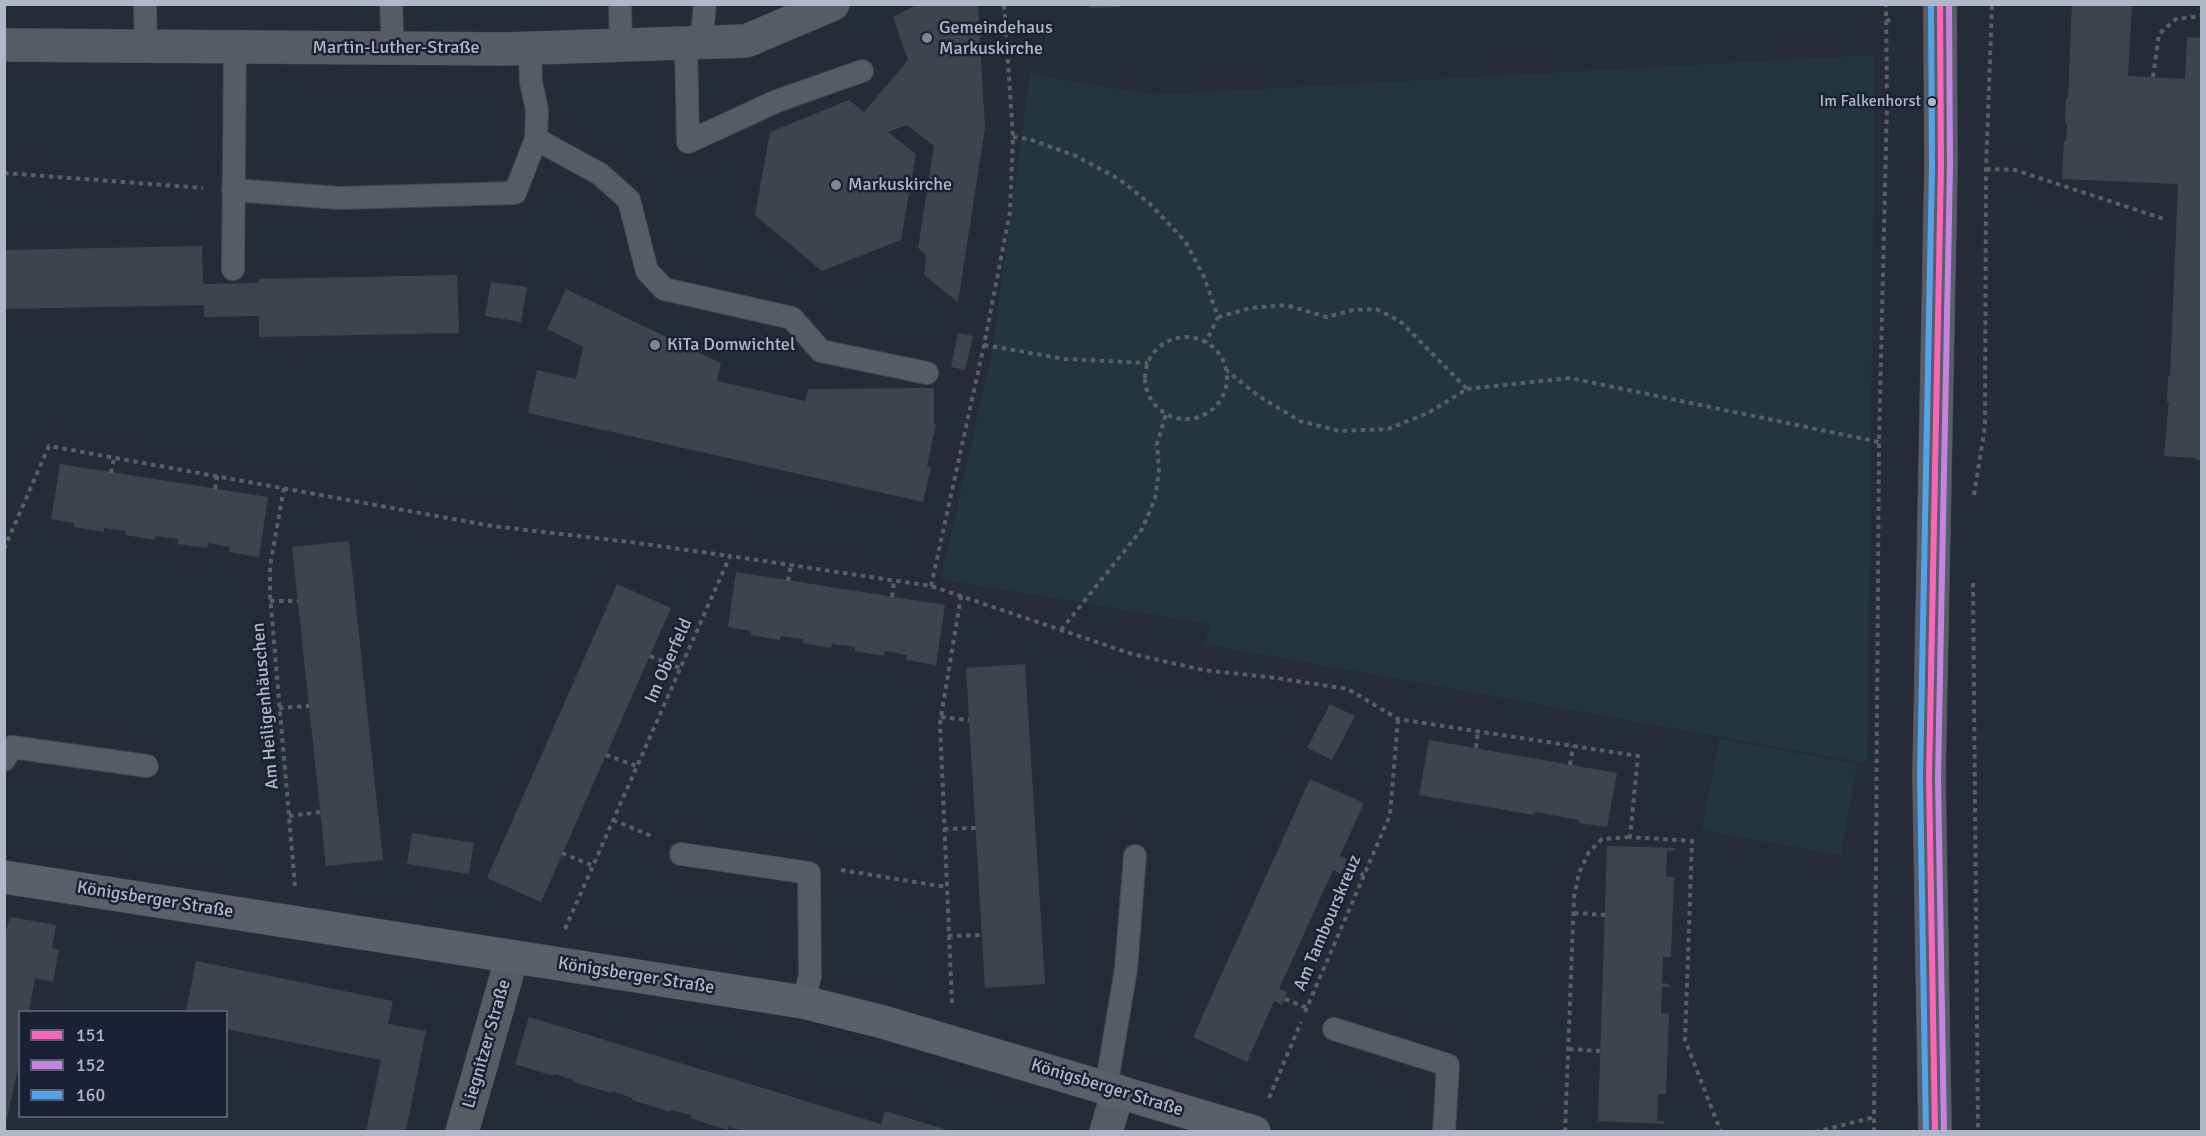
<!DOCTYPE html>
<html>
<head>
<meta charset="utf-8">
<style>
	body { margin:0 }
	#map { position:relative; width:2206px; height:1136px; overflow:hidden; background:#262c37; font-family:Signika,sans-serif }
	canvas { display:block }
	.frame { position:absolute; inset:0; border:6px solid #afb7c9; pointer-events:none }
	.legend { position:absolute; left:18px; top:1010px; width:210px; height:108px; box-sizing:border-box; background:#192132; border:2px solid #555d6e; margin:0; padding:8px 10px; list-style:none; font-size:18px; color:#afb7c9 }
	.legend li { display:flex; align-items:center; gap:12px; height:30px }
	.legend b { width:30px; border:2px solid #555d6e }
</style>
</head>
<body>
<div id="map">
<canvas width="2206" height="1136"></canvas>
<div class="frame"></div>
<ul class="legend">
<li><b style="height:8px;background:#fa66b7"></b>151</li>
<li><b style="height:8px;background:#c483df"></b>152</li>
<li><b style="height:8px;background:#53a3e8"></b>160</li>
</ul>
</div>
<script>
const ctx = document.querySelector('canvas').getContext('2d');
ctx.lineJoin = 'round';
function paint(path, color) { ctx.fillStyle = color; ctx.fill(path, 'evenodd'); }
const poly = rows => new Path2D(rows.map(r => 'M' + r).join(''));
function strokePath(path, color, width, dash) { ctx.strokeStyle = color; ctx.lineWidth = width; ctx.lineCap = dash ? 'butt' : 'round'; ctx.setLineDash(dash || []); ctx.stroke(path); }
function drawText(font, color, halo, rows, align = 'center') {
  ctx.font = font + ' Signika,sans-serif'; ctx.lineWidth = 5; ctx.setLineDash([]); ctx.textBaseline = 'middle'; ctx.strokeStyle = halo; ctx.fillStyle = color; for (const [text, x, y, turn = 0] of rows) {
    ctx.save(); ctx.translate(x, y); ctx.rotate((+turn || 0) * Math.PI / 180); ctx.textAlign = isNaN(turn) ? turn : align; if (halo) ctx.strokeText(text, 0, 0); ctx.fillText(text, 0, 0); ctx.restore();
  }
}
paint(poly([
	[1875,55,1867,763,1205,644,1210,624,941,579,993,347,1030,74,1154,95],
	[1719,739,1857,764,1841,855,1702,830]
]), '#23363d');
paint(poly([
	[919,4,978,4,985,128,958,302,924,275,926,255,918,248,934,146,907,125,888,132,916,154,901,240,822,271,755,215,770,132,849,100,864,112,908,60,893,17],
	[1089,4,1120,4,1120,7,1089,8],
	[2072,4,2132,4,2128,76,2185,79,2187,37,2202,38,2202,460,2196,460,2196,458,2164,456,2169,402,2167,402,2168,376,2170,376,2178,184,2062,179,2064,141,2066,141,2067,123,2065,123,2066,98,2068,98],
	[202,246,203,284,258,283,258,279,457,275,459,333,259,337,259,316,204,317,204,305,4,309,4,250],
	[491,282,527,287,521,322,485,316],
	[566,289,721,363,717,381,805,401,808,389,934,388,934,424,936,424,927,466,931,467,923,502,528,413,537,370,576,379,583,347,547,329],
	[958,333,973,336,965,370,951,367],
	[60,464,268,497,259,557,229,552,230,547,208,543,207,548,178,544,178,539,155,536,155,540,125,535,126,531,104,528,104,532,74,527,74,523,51,519],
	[349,541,383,860,326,866,292,547],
	[736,572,945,605,936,665,906,660,907,655,885,651,884,656,855,651,855,647,832,644,831,648,802,643,803,639,781,636,780,640,750,635,751,631,728,627],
	[617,584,671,608,541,902,487,878],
	[1025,664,1045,984,985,988,966,668],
	[1330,704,1355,716,1332,760,1307,748],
	[1429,740,1617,773,1607,827,1579,823,1579,820,1535,812,1534,815,1419,795],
	[1310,779,1364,803,1340,856,1347,859,1341,874,1333,870,1279,989,1287,992,1285,999,1282,1005,1274,1001,1247,1062,1193,1037],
	[412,833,474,843,469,874,407,864],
	[1607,846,1675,848,1675,851,1667,850,1666,877,1674,877,1671,957,1663,957,1662,983,1670,984,1670,987,1662,987,1661,1014,1669,1013,1666,1094,1658,1094,1657,1121,1664,1121,1664,1124,1598,1121],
	[10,917,56,925,52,948,59,950,53,982,35,978,29,1011,20,1011,20,1059,4,1132,4,938],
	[196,961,393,1001,388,1024,426,1031,406,1131,366,1131,381,1060,226,1029,226,1011,186,1011],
	[529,1017,881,1124,885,1111,950,1131,744,1131,728,1127,727,1130,690,1118,691,1115,671,1110,670,1112,632,1100,633,1098,612,1091,611,1093,574,1082,574,1080,554,1074,553,1076,515,1064]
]), '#3e434d');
const lane = poly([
	[145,4,146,46],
	[391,4,393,48],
	[620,4,621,46],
	[686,43,688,142,777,101,862,71],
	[701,43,705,4],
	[530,49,531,82,537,110,536,139,600,174,629,200,647,271,664,289,792,318,821,351,927,373],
	[233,190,339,198,515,193,536,139],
	[233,269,235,47],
	[4,760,12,747,147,766],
	[681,854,809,873,810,976,803,1002],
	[1334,1029,1448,1065,1444,1132],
	[1106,1088,1126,969,1135,856]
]);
const street = poly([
	[4,45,505,49,746,41,833,4],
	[462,1132,512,957],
	[1106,1132,1118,1091]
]);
const secondary = poly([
	[4,877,803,1002,883,1022,1254,1132]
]);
const primary = poly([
	[1935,1132,1929,777,1941,166,1940,4]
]);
strokePath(lane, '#434750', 24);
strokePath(street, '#434750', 34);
strokePath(secondary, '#434750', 34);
strokePath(primary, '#434953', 34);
strokePath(poly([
	[1886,21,1894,19],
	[2153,77,2159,34,2176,19,2202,16],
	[1013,137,1029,139,1076,156,1119,179,1149,203,1185,241,1204,277,1218,317,1206,342],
	[1986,169,2015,170,2167,220],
	[4,173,203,188],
	[1218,317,1251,308,1286,305,1327,317,1353,310,1376,309,1400,321,1467,389,1428,413,1388,429,1340,431,1300,421,1260,397,1227,371],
	'1145 378a41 41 0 1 1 82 0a41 41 0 1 1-82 0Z',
	[984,345,1065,359,1148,363],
	[1467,389,1570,378,1879,442],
	[111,473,114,458],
	[284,488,270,566,270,595,295,886],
	[215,489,217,476],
	[1974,495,1985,426,1986,169,1992,4],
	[4,549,49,446,492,526,630,542,730,556],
	[788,581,791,565],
	[1973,583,1978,1132],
	[931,586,984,345,1010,212,1013,137,1004,4],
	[892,597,894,581],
	[270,601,298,601],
	[1061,630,1142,529,1155,499,1159,471,1157,444,1166,414],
	[650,656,680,668],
	[279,708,309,706],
	[941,717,969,720],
	[1476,748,1478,731],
	[606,755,637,766],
	[1570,765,1573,746],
	[289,816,320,812],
	[613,820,654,837],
	[944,829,976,828],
	[562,853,593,866],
	[1344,867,1364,875],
	[841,870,946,887],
	[1574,913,1605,915],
	[565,929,730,556,931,586,1132,654,1203,670,1276,678,1348,689,1398,719,1638,756,1630,837,1692,841,1685,1040,1721,1132],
	[948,936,982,935],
	[1285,999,1307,1008],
	[952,1003,940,723,961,596],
	[1305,1012,1390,815,1398,719],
	[1569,1049,1600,1051],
	[1269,1098,1301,1022],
	[1565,1132,1574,897,1579,873,1589,852,1602,839,1630,837],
	[1815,1132,1875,1117],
	[1874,1132,1879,442,1887,103,1886,4]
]), '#595e67', 4, [4.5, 4.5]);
strokePath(lane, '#565b64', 22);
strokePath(street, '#565b64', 33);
strokePath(secondary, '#5b5f69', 33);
strokePath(primary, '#595d67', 33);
strokePath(poly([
	[1935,1132,1929,777,1941,166,1940,4]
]), '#fa66b7', 6);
strokePath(poly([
	[1944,1132,1938,777,1950,166,1949,4]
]), '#c483df', 6);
strokePath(poly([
	[1926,1132,1920,777,1932,166,1931,4]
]), '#53a3e8', 6);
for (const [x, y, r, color] of [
	[927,38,6,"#7f8696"],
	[1932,102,5,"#afb7c9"],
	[836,185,6,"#7f8696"],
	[655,345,6,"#7f8696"]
]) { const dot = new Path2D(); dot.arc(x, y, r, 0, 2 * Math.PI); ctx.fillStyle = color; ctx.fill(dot); strokePath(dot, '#192132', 2); }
drawText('16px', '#afb7c9', '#192132', [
	["Im Falkenhorst",1921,102]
], 'right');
drawText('18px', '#afb7c9', '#192132', [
	["Gemeindehaus",939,28],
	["Markuskirche",939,49],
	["Markuskirche",848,185],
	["KiTa Domwichtel",667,345]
], 'left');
drawText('18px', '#afb7c9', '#192132', [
	["Martin-Luther-Straße",396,48],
	["Im Oberfeld",669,661,-66],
	["Am Heiligenhäuschen",266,706,-95],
	["Königsberger Straße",155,900,9],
	["Am Tambourskreuz",1328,923,-67],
	["Königsberger Straße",636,976,9],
	["Liegnitzer Straße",487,1044,-74],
	["Königsberger Straße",1107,1088,17]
]);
</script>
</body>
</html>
